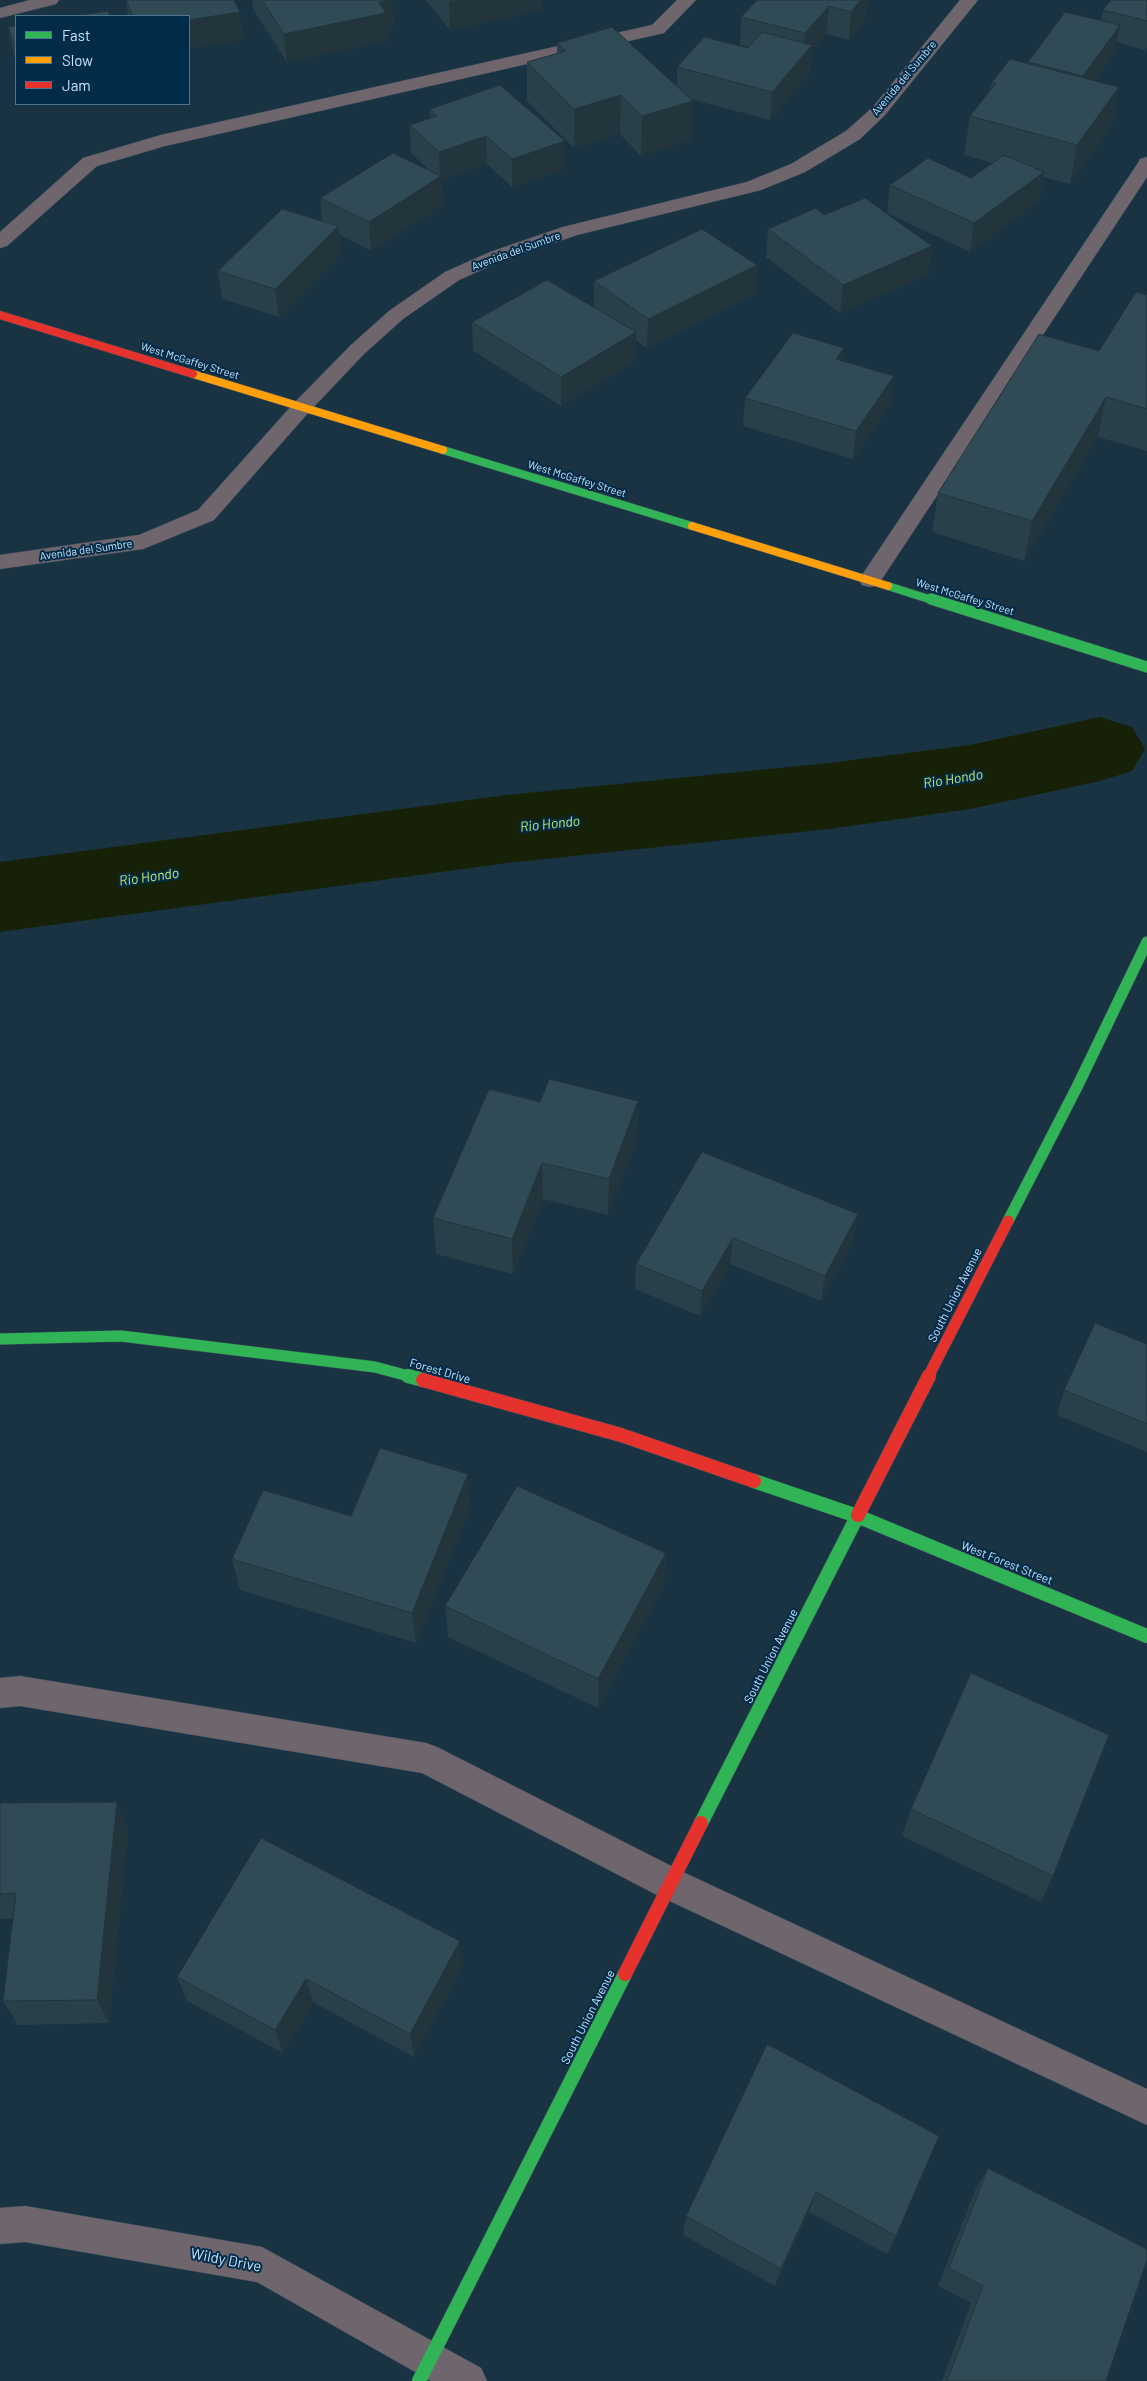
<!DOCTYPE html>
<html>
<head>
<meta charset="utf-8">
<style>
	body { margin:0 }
	#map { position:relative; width:1147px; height:2381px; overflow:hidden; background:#1a3342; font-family:Barlow,sans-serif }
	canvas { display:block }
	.legend { position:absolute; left:15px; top:15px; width:175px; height:90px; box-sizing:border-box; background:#002c49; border:1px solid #507590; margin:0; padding:6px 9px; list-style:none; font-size:15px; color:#c7e3fa }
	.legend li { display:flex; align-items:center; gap:10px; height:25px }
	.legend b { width:25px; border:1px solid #507590 }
</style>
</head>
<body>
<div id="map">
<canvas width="1147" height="2381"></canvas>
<ul class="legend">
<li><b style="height:6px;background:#30b455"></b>Fast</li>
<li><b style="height:6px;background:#ff9f0a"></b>Slow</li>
<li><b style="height:6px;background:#e5322d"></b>Jam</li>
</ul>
</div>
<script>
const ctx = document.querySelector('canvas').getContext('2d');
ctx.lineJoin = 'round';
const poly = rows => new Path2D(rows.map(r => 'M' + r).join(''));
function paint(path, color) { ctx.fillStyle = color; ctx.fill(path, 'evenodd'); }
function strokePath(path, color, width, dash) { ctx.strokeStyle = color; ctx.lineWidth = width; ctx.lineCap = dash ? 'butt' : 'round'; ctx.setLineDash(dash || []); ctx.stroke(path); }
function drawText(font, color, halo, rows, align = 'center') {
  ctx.font = font + ' Barlow,sans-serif'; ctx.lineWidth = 4; ctx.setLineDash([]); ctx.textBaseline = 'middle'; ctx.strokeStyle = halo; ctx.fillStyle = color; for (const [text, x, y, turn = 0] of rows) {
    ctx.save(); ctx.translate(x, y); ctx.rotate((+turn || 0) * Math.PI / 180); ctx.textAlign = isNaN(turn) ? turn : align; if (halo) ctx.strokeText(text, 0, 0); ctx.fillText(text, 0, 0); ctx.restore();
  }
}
paint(poly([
	[1100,717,1132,727,1145,749,1132,771,1100,781,970,809,829,829,507,863,0,932,0,862,507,795,829,763,970,745,1100,717]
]), '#172107');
const lane = poly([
	[677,0,696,0,664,33,165,146,97,166,7,246,0,248,0,232,83,158,161,135,652,25,677,0],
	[1147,157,1147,177,878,585,870,587,862,585,859,580,862,575,1138,163,1140,159,1147,157],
	[20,1676,426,1743,437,1747,683,1872,1147,2089,1147,2125,659,1896,422,1773,20,1706,0,1708,0,1678,20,1676]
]);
const street = poly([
	[30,0,59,0,56,4,0,18,0,8,30,0],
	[960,0,978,0,885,115,860,139,805,172,761,190,577,235,504,260,459,280,403,319,365,353,308,413,214,520,143,549,0,569,0,555,139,535,198,510,294,403,351,345,389,311,445,272,490,252,563,227,747,182,791,164,846,131,873,107,960,0],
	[25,2206,262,2247,481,2368,487,2381,431,2381,257,2282,25,2242,0,2244,0,2208,25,2206]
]);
const fastFar2 = poly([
	[443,450,692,526],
	[888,586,935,601]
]);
const fastFar1 = poly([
	[931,599,1147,667],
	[1008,1221,1077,1087,1147,942],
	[0,1339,121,1336,375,1367,412,1377]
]);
const fast = poly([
	[408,1376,423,1380],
	[754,1481,857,1516,1147,1636],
	[701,1823,858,1515],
	[419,2381,625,1974]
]);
const slow = poly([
	[193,374,443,450],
	[692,526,888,586]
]);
const jamFar2 = poly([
	[0,315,193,374]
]);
const jamFar1 = poly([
	[928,1377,1008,1221]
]);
const jam = poly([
	[423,1380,621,1435,754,1481],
	[858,1515,929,1376],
	[625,1974,701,1823]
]);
strokePath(lane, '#394e5c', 1);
strokePath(street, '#394e5c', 1);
strokePath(fastFar2, '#394e5c', 9);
strokePath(fastFar1, '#394e5c', 12);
strokePath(fast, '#394e5c', 15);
strokePath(slow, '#394e5c', 9);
strokePath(jamFar2, '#394e5c', 9);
strokePath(jamFar1, '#394e5c', 12);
strokePath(jam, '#394e5c', 15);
paint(lane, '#6e656d');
paint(street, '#6e656d');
strokePath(fastFar2, '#30b455', 8);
strokePath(fastFar1, '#30b455', 11);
strokePath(fast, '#30b455', 14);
strokePath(slow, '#ff9f0a', 8);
strokePath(jamFar2, '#e5322d', 8);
strokePath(jamFar1, '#e5322d', 11);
strokePath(jam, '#e5322d', 14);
paint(poly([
	[126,0,240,12,243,40,189,16,128,16],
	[252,0,392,0,394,27,388,29,388,41,287,62,253,9],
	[426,0,542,0,542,10,450,30],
	[757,0,867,0,865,21,849,40,826,34,811,52,809,73,770,120,690,99,691,140,641,156,620,134,574,148,527,101,527,62,557,54,557,43,677,86,677,67,748,48,749,47,740,45,741,17],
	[1147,0,1147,47,1145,50,1116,42,1114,53,1095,81,1119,87,1111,126,1070,184,1043,177,1039,201,970,252,887,213,890,185,971,178,993,163,964,155,970,116,990,90,992,82,1027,64,1028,62,1101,21,1103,10],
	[16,26,16,62,14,55,8,27],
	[430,109,565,141,565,169,512,187,487,164,441,180,443,205,371,251,339,234,341,254,279,317,222,299,218,271,322,221,320,198,430,171,411,153,410,125,430,118],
	[824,215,929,274,840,313,766,257,768,229],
	[757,265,755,294,647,348,636,340,636,361,561,406,473,351,472,322,594,307,594,281],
	[1147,295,1147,451,1098,437,1024,561,932,532,938,493,1099,351],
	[843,361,894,376,890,404,853,459,743,426,745,398],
	[638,1101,637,1138,608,1215,543,1199,513,1274,436,1254,433,1218,540,1102],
	[702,1152,858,1214,853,1240,821,1301,730,1264,700,1316,635,1289,636,1264],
	[1147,1344,1147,1452,1057,1415,1064,1390],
	[471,1506,416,1643,240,1590,232,1559,351,1516],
	[666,1553,664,1585,598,1708,448,1637,445,1606],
	[117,1802,128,1829,109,2023,18,2025,3,2001,13,1919,0,1919,0,1803],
	[911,1809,1053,1876,1041,1902,902,1836],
	[463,1965,414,2057,313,2002,283,2053,187,2001,177,1977],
	[939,2136,896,2236,887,2254,809,2212,775,2286,683,2235,686,2216],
	[988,2168,1106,2381,942,2381,971,2303,938,2286,976,2188]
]), '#29404a');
paint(poly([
	[390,0,392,0,394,27,388,29,388,41,287,62,284,34,379,2],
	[459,0,542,0,542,10,450,30,449,2],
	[861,0,867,0,865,21,849,40,851,12],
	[829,6,826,34,811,52,809,73,770,120,772,92,803,55,805,33],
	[240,12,243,40,189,49,189,20],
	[1120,25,1114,53,1078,104,1083,76],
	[1119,87,1111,126,1070,184,1077,145],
	[621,95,620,134,574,148,574,109],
	[693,101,691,140,641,156,642,116],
	[486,136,487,164,441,180,443,205,371,251,369,222,440,177,439,152],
	[565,141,565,169,512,187,512,159],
	[1044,172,1039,201,970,252,974,223],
	[338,226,341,254,279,317,275,289],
	[932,246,929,274,840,313,843,285],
	[757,265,755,294,647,348,648,319],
	[636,332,636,361,561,406,561,377],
	[844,348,841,376,836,359],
	[894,376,890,404,853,459,856,431],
	[1106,397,1098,437,1024,561,1032,521],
	[638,1101,637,1138,608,1215,609,1179],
	[542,1163,543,1199,513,1274,512,1239],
	[858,1214,853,1240,821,1301,825,1276],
	[733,1238,730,1264,700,1316,702,1291],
	[468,1474,471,1506,416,1643,412,1613],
	[666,1553,664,1585,598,1708,598,1679],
	[117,1802,128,1829,109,2023,97,2000],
	[460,1941,463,1965,414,2057,410,2034],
	[306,1979,313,2002,283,2053,275,2030],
	[816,2192,809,2212,775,2286,781,2269]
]), '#22343c');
const building = poly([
	[126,0,234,0,240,12,189,20,189,16,133,16,126,0],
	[262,0,390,0,379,2,386,13,284,34,262,0],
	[447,0,459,0,449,2,447,0],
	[757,0,861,0,851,12,829,6,805,33,741,17,757,0],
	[1111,0,1147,0,1147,21,1103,10,1111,0],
	[108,11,110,16,75,16,108,11],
	[1065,12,1120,25,1083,76,1028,62,1065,12],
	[16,26,16,49,8,27,16,26],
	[612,27,693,101,642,116,621,95,574,109,527,62,566,51,557,43,612,27],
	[762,32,812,45,772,92,677,67,704,37,748,48,762,32],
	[1010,59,1119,87,1077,145,970,116,996,83,992,82,1010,59],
	[500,85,565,141,512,159,486,136,439,152,410,125,437,116,430,109,500,85],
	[393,153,441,176,369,222,320,198,393,153],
	[1004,155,1044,172,974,223,890,185,928,158,971,178,1004,155],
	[865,198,932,246,843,285,768,229,816,208,824,215,865,198],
	[282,209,338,226,275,289,218,271,282,209],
	[702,229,757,265,648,319,594,281,702,229],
	[547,280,636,332,561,377,472,322,547,280],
	[1136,292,1147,295,1147,409,1106,397,1032,521,938,493,1039,334,1099,351,1136,292],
	[793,333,844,348,836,359,894,376,856,431,745,398,793,333],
	[549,1079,638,1101,609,1179,542,1163,512,1239,433,1218,489,1089,540,1102,549,1079],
	[702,1152,858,1214,825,1276,733,1238,702,1291,636,1264,702,1152],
	[1095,1323,1147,1344,1147,1424,1064,1390,1095,1323],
	[380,1448,468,1474,412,1613,232,1559,263,1490,351,1516,380,1448],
	[517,1486,666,1553,598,1679,445,1606,517,1486],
	[971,1673,1109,1735,1053,1876,911,1809,971,1673],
	[117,1802,97,2000,3,2001,16,1893,0,1894,0,1803,117,1802],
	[261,1838,460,1941,410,2034,306,1979,275,2030,177,1977,261,1838],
	[767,2044,939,2136,896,2236,816,2192,781,2269,686,2216,767,2044],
	[988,2168,1147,2249,1147,2260,1106,2381,947,2381,983,2286,949,2268,988,2168]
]);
paint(building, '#304a56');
strokePath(building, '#22343c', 1);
drawText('11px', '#c7e3fa', '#002c49', [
	["Avenida del Sumbre",904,78,-50],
	["Avenida del Sumbre",516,251,-20],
	["West McGaffey Street",190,361,17],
	["West McGaffey Street",577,479,17],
	["Avenida del Sumbre",86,550,-8],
	["West McGaffey Street",965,597,17]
]);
drawText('12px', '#c7e3fa', '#002c49', [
	["South Union Avenue",955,1295,-63],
	["Forest Drive",440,1371,16],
	["West Forest Street",1007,1563,22],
	["South Union Avenue",771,1656,-63],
	["South Union Avenue",588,2017,-63]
]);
drawText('italic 14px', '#c4e766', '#002c49', [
	["Rio Hondo",953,779,-9],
	["Rio Hondo",550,824,-6],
	["Rio Hondo",149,877,-8]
]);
drawText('15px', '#c7e3fa', '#002c49', [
	["Wildy Drive",226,2260,11]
]);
</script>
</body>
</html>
